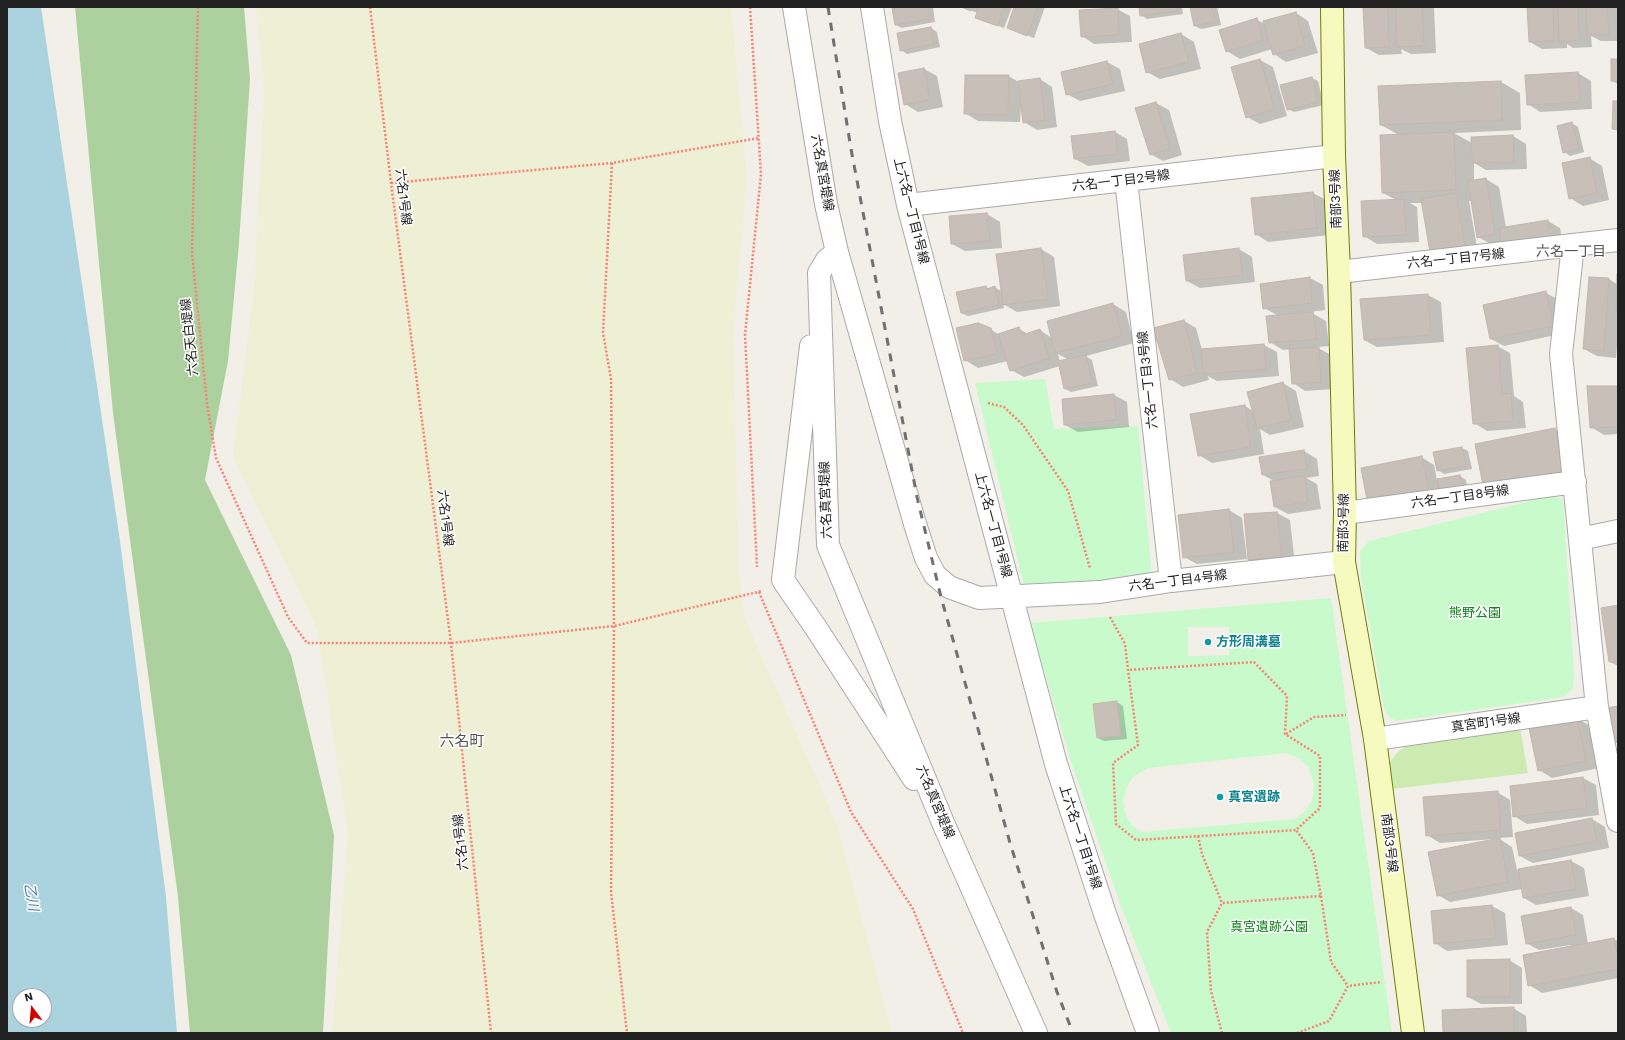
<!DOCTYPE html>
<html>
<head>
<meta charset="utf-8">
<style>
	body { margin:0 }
	#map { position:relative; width:1625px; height:1040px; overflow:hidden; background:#f2efe9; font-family:"Work Sans",sans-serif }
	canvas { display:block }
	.frame { position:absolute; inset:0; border:8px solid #222; pointer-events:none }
	.north { position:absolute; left:12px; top:988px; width:40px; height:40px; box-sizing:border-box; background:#fff; border:1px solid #a7a7a7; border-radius:50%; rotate:344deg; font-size:11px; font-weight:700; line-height:16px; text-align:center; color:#222 }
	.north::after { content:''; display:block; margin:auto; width:14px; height:18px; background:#d40000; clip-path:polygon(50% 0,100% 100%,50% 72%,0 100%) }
</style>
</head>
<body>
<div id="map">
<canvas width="1625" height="1040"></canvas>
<div class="frame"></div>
<div class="north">N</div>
</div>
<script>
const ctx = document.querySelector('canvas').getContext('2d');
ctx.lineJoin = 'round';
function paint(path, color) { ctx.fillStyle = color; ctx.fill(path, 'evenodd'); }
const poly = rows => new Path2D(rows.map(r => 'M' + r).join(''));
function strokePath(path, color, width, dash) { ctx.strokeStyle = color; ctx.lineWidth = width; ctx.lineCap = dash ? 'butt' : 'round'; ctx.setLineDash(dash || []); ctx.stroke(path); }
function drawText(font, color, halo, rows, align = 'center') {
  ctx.font = font + ' "Work Sans","Noto Sans JP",sans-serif'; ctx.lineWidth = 3; ctx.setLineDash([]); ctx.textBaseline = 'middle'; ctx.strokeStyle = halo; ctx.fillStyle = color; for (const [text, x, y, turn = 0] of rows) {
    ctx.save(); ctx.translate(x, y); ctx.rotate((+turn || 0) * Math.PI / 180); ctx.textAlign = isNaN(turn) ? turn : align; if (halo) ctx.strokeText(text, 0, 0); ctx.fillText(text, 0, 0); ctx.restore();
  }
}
paint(poly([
	[256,7,731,7,747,178,733,336,739,574,745,619,837,824,892,1033,332,1033,348,834,317,629,233,456,254,287,264,92]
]), '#eef0d5');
paint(poly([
	[1519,723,1528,773,1392,789,1390,762,1397,753,1407,745]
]), '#cdebb0');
paint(poly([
	[75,7,244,7,250,79,239,243,228,361,205,480,291,655,334,835,323,1033,190,1033,178,897,113,413]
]), '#add19e');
paint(poly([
	[1045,379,1054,429,1138,426,1152,578,1025,590,975,383],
	[1550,496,1563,499,1574,675,1573,689,1564,697,1396,721,1388,716,1384,708,1361,577,1360,551,1369,541],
	[1331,598,1392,1033,1171,1033,1122,909,1073,768,1030,623],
	[1188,627,1229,627,1229,655,1188,656],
	[1117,701,1121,736,1097,738,1093,704],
	[1286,753,1300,759,1309,768,1314,784,1312,801,1303,813,1295,819,1141,832,1132,825,1127,818,1123,803,1126,788,1134,776,1148,768]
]), '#c8facc');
paint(poly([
	[7,7,41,7,120,541,166,897,177,1033,7,1033],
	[20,996,44,996,44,1020,20,1020]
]), '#aad3df');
paint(poly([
	[901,7,933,7,935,22,902,28,896,25,893,8],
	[960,7,1012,7,1004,28,983,21,976,17,978,13],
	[1015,7,1045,7,1034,38,1008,28],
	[1140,7,1182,7,1183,14,1147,19,1141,15],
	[1191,7,1217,7,1221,25,1201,29,1195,26],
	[1364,7,1434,7,1436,53,1411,54,1401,49,1402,54,1379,55,1366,48],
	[1528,7,1618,7,1618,41,1601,41,1591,36,1592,47,1573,48,1567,44,1567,48,1542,49,1530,42],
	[1117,9,1130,16,1132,42,1094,44,1082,36],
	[1296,13,1308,21,1318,53,1286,62,1274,54,1272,49,1240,59,1227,51,1257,20,1265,24],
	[931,28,937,32,940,47,907,54,901,50],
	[1181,34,1194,42,1201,69,1160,79,1147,72],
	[1260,60,1273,67,1287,116,1260,124,1247,117,1233,68],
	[1618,60,1618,84,1612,81],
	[1107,62,1120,69,1125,91,1080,101,1067,94],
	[924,69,937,76,943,107,918,112,905,104],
	[1578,73,1591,81,1592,109,1540,112,1528,104,1526,76],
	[1008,76,1019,82,1040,79,1052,87,1057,127,1037,130,1024,122,1022,106,1021,106,1020,122,978,121,965,113],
	[1312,78,1318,81,1324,105,1294,112,1288,109],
	[1501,82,1520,93,1521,130,1454,133,1472,143,1472,138,1513,136,1526,144,1527,169,1486,170,1474,163,1474,181,1486,179,1499,187,1506,228,1548,221,1560,228,1564,251,1491,244,1478,237,1473,201,1469,201,1479,259,1444,265,1422,203,1410,203,1417,207,1419,242,1377,244,1364,236,1396,200,1383,193,1399,135,1381,125],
	[1548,229,1550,229,1553,249],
	[1156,103,1169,110,1182,155,1163,161,1150,154],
	[1572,123,1578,127,1584,152,1570,156,1564,152],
	[1115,132,1127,139,1130,161,1088,166,1075,159],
	[1589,158,1602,166,1609,200,1583,206,1570,198],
	[1313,193,1326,200,1329,235,1268,242,1256,234],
	[987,214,1000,222,1002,248,965,251,952,244],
	[1041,249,1054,257,1060,306,1017,312,1003,304,1004,308,968,316,961,313,986,287,989,289,994,287,1003,292],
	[1239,249,1252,257,1255,282,1200,288,1187,281,1184,256],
	[1310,278,1323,285,1325,310,1310,312,1326,321,1329,346,1316,347,1331,355,1334,389,1305,391,1293,383,1290,349,1283,350,1270,342,1279,316,1264,308,1261,285],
	[1618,278,1618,333,1616,358,1597,356,1584,349,1609,279,1618,285],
	[1546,293,1559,300,1565,333,1504,346,1491,339],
	[1428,295,1441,302,1444,342,1377,347,1364,340],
	[1113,304,1126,312,1134,343,1086,356,1092,360,1098,386,1071,392,1065,389,1060,366,1024,377,1011,370,1008,361,978,368,965,360,990,329,1000,335,1019,329,1028,334,1040,330,1052,338],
	[1058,354,1069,360,1060,362],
	[1184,321,1196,328,1202,350,1264,345,1277,352,1279,376,1217,381,1208,376,1209,380,1183,387,1170,379],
	[1497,346,1510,353,1514,396,1523,402,1526,428,1487,431,1474,423],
	[1283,383,1296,391,1304,427,1270,435,1260,429,1264,454,1212,463,1199,455,1245,406,1253,411],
	[1618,387,1618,434,1604,435,1591,427],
	[1114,395,1127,402,1129,427,1078,432,1065,425],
	[1555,429,1574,440,1583,486,1485,490],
	[1462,448,1468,451,1472,469,1444,474,1438,470,1434,453],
	[1304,451,1317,459,1319,476,1306,478,1317,484,1321,509,1288,514,1275,507,1274,481,1263,475],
	[1421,457,1434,465,1437,480,1460,476,1466,480,1469,495,1382,512],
	[1229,510,1242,518,1247,559,1197,564,1184,557],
	[1277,513,1290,520,1295,564,1262,567,1249,560],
	[1618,606,1618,666,1610,662],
	[1117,702,1123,706,1127,739,1104,741,1098,738,1094,705],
	[1577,718,1590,726,1599,768,1552,778,1539,770],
	[1583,778,1596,785,1599,815,1527,824,1514,816],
	[1497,792,1510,800,1513,837,1498,838,1512,847,1517,870,1571,861,1584,868,1589,896,1536,905,1524,898,1522,889,1450,902,1438,895,1495,840,1495,839,1440,843,1427,835],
	[1592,819,1605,827,1609,848,1533,863,1520,856],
	[1492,906,1505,913,1508,945,1447,951,1435,943,1432,912],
	[1571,908,1583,915,1588,944,1614,939,1618,941,1618,978,1542,993,1529,985,1572,947,1571,945,1539,950,1526,943],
	[1509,960,1522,968,1522,1004,1481,1004,1468,997],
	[1513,1008,1526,1016,1527,1033,1444,1033]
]), '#0003');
const building = poly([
	[928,7,930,19,895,25,892,8,928,7],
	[961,7,972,7,971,11,961,7],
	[979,7,1004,7,998,26,975,18,979,7],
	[1014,7,1038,7,1027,36,1007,28,1014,7],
	[1139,7,1177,7,1177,11,1140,16,1139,7],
	[1190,7,1212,7,1215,22,1194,26,1190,7],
	[1363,7,1388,7,1389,47,1365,48,1363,7],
	[1396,7,1422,7,1424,46,1397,47,1396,7],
	[1527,7,1553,7,1554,41,1529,42,1527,7],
	[1558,7,1578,7,1579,41,1559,41,1558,7],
	[1586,7,1607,7,1609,34,1587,34,1586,7],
	[1118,8,1119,35,1081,37,1079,10,1118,8],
	[1296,12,1305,46,1273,55,1263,21,1296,12],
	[1257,18,1263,40,1226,52,1219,30,1257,18],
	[931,27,934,44,900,51,897,33,931,27],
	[1181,33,1189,62,1146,73,1139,44,1181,33],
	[1260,59,1275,109,1246,118,1231,67,1260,59],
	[1611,59,1618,59,1618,81,1611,81,1611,59],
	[1107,61,1113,84,1066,95,1061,72,1107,61],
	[924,68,930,100,904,105,898,73,924,68],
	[1578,72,1580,102,1527,105,1525,75,1578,72],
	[965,75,1009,75,1008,115,964,114,965,75],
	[1312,77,1318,102,1287,110,1280,85,1312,77],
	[1040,78,1045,120,1023,123,1018,81,1040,78],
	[1501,81,1502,120,1380,125,1378,86,1501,81],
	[1613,101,1618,101,1618,130,1612,129,1613,101],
	[1156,102,1170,148,1150,155,1135,108,1156,102],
	[1572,122,1579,148,1563,153,1557,126,1572,122],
	[1115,131,1118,154,1074,159,1071,136,1115,131],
	[1454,132,1456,190,1382,193,1380,135,1454,132],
	[1513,135,1514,162,1472,163,1471,137,1513,135],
	[1590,157,1597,193,1569,199,1562,163,1590,157],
	[1486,178,1495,234,1477,238,1468,181,1486,178],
	[1313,192,1317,228,1255,235,1251,198,1313,192],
	[1456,193,1466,252,1431,258,1421,199,1456,193],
	[1404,199,1406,235,1363,237,1361,201,1404,199],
	[987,213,990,241,951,244,949,216,987,213],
	[1548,220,1552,244,1503,253,1499,228,1548,220],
	[1041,248,1048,299,1003,305,996,254,1041,248],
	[1239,248,1243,275,1186,281,1183,255,1239,248],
	[1617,274,1618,274,1618,312,1616,312,1617,274],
	[1310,277,1312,303,1263,309,1260,284,1310,277],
	[1589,277,1609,278,1604,351,1583,349,1589,277],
	[986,286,987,289,995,286,999,305,961,313,956,292,986,286],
	[1546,291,1553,326,1490,339,1483,305,1546,291],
	[1428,294,1431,335,1364,340,1360,299,1428,294],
	[1113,303,1122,336,1055,353,1047,321,1113,303],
	[1313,312,1317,339,1269,343,1266,316,1313,312],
	[1184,320,1197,373,1169,380,1153,328,1184,320],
	[978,323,991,328,997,354,964,361,956,328,978,323],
	[1019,327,1022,335,1040,329,1049,358,1010,371,998,334,1019,327],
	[1264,344,1266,369,1203,374,1201,349,1264,344],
	[1498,345,1502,394,1511,393,1513,421,1473,424,1466,348,1498,345],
	[1319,347,1321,382,1292,384,1289,349,1319,347],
	[1086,355,1092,383,1064,389,1058,361,1086,355],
	[1283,382,1291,420,1257,428,1247,392,1283,382],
	[1587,386,1618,386,1618,427,1590,428,1587,386],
	[1114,394,1116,420,1064,425,1062,399,1114,394],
	[1245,405,1251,447,1198,456,1190,414,1245,405],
	[1555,428,1565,476,1484,491,1475,444,1555,428],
	[1462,447,1466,466,1437,471,1433,452,1462,447],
	[1304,450,1307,469,1262,475,1259,457,1304,450],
	[1422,456,1429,493,1368,505,1361,468,1422,456],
	[1460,475,1463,492,1441,497,1437,479,1460,475],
	[1304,476,1308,502,1274,507,1270,481,1304,476],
	[1229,509,1234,552,1183,558,1178,515,1229,509],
	[1277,512,1282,557,1248,560,1244,514,1277,512],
	[1618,605,1618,661,1609,662,1601,608,1618,605],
	[1117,701,1121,736,1097,738,1093,704,1117,701],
	[1618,706,1618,742,1613,743,1606,708,1618,706],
	[1577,717,1586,761,1538,771,1529,728,1577,717],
	[1583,777,1587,808,1513,817,1510,786,1583,777],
	[1498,791,1500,830,1426,836,1423,797,1498,791],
	[1592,818,1597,841,1519,856,1515,833,1592,818],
	[1500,838,1508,882,1437,896,1428,852,1500,838],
	[1571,860,1576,889,1523,898,1518,869,1571,860],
	[1492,905,1496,938,1434,944,1431,911,1492,905],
	[1571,907,1576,935,1526,944,1521,916,1571,907],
	[1614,938,1618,958,1618,969,1528,986,1523,955,1614,938],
	[1510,959,1510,997,1467,997,1467,960,1510,959],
	[1514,1007,1514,1033,1443,1033,1442,1010,1514,1007]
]);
paint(building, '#c7bfb8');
strokePath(building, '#c4b6ab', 1);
const street = poly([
	[794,7,826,204,837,252,827,260,819,273,828,545,944,825,1036,1033],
	[872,7,890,121,908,205,1056,764,1105,914,1148,1033],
	[1126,180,1171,581],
	[908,205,1334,156],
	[1618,240,1573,245,1561,354,1597,707,1618,821],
	[837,252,915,524,926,558,935,575,949,587,979,598,1100,592,1171,581,1344,562],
	[1339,272,1573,245],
	[811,346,783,580,816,628,914,779],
	[1345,513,1575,482],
	[1580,539,1618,531],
	[1375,739,1597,707]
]);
const secondary = poly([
	[1332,7,1334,156,1339,272,1345,513,1344,562,1375,739,1413,1033]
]);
strokePath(street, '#a9a9a9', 24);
strokePath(secondary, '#707d05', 24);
strokePath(poly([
	[198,7,192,253,207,404,216,458,288,617,307,643,451,643,614,626,762,591],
	[370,7,391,183,451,643,491,1033],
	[750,7,761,174,745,335,757,567],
	[612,163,603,333,611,379,614,626,611,892,627,1033],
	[391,183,612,163,759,138],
	[988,403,1004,407,1023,425,1068,491,1090,568],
	[759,592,851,812,913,909,963,1033],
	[1110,617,1125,644,1128,670,1138,745,1113,763,1116,824,1136,840,1296,830,1320,808,1320,756,1285,734,1287,696,1254,662,1128,670],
	[1286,734,1314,717,1346,715],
	[1198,836,1202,854,1222,903],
	[1321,896,1331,962,1348,986],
	[1222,1033,1211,991,1207,932,1222,903,1321,896,1313,853,1296,830],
	[1297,1033,1329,1021,1348,986,1381,982]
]), '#fa8072', 2.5, [2, 2]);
strokePath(street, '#fff', 22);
strokePath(secondary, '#f7fabf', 22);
strokePath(poly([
	[828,7,851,149,917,497,941,597,1010,843,1057,992,1073,1033]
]), '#707070', 3, [8, 8]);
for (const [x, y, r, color] of [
	[1208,642,4,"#0f9aa8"],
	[1220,797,4,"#0f9aa8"]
]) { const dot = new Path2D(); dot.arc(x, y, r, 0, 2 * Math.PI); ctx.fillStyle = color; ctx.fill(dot); strokePath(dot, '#fff', 1.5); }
drawText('13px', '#222', '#fff', [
	["六名真宮堤線",822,173,80],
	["六名一丁目2号線",1121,181,-7],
	["六名1号線",403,197,83],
	["南部3号線",1336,199,-92],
	["上六名一丁目1号線",911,211,76],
	["六名一丁目7号線",1456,259,-6],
	["六名天白堤線",190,337,-96],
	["六名一丁目3号線",1148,380,-96],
	["六名一丁目8号線",1460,497,-8],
	["六名真宮堤線",826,500,-92],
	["六名1号線",445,518,83],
	["南部3号線",1344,523,-89],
	["上六名一丁目1号線",993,525,75],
	["六名一丁目4号線",1178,581,-7],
	["真宮町1号線",1486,723,-8],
	["六名真宮堤線",935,802,67],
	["上六名一丁目1号線",1080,837,72],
	["六名1号線",461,842,-96],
	["南部3号線",1389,843,83]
]);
drawText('13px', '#0c8416', '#fff', [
	["熊野公園",1475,613],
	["真宮遺跡公園",1269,927]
]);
drawText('bold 13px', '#0d838f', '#fff', [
	["方形周溝墓",1216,642],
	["真宮遺跡",1228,797]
], 'left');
drawText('14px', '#555', '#fff', [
	["六名一丁目",1571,252]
]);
drawText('italic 14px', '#4a7aab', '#fff', [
	["乙川",31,897,80]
]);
drawText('15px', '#555', '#fff', [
	["六名町",462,742]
]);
</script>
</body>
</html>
